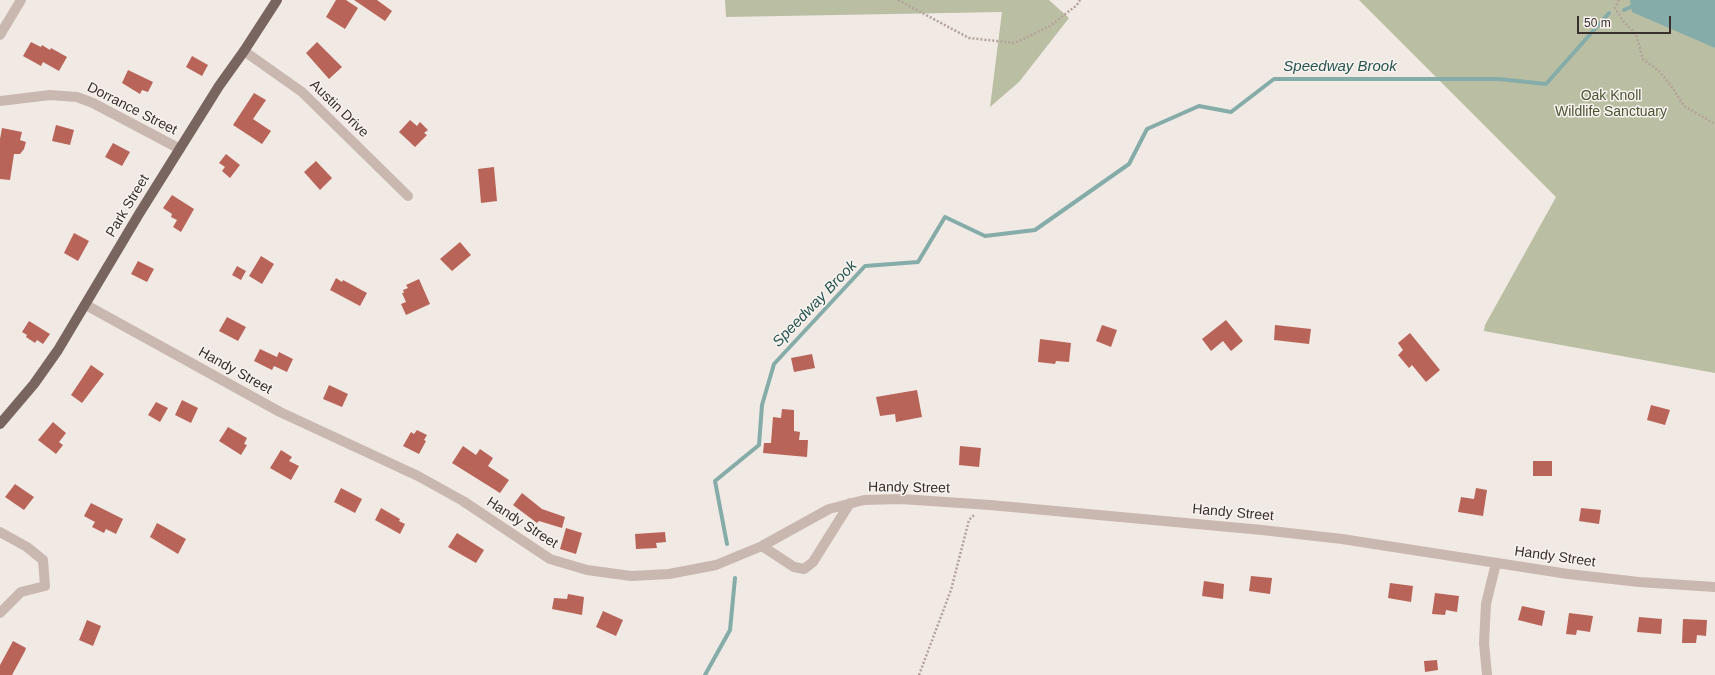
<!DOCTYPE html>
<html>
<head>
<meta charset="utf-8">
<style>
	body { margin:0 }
	#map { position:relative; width:1715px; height:675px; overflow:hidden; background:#f1e9e3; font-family:Helvetica,sans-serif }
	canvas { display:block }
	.scale { position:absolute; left:1577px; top:16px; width:94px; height:18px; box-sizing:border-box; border:2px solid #392f2d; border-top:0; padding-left:5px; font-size:12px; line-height:14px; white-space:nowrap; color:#392f2d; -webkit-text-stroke:3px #f9f3ef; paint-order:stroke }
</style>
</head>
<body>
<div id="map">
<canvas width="1715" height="675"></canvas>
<div class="scale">50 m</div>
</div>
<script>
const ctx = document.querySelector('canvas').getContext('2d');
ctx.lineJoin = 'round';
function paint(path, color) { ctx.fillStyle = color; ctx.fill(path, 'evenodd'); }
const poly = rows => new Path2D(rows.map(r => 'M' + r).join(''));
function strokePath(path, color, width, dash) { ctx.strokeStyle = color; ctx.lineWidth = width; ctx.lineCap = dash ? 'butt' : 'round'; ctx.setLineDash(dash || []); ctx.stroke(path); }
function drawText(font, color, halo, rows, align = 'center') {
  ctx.font = font + ' Helvetica,sans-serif'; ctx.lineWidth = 3; ctx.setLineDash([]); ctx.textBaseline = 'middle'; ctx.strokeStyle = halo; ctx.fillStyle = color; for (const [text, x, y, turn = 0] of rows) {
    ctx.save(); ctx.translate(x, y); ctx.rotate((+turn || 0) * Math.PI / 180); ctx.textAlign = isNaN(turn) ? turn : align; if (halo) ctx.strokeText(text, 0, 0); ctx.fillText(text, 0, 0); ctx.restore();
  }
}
paint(poly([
	[725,0,1049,0,1069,18,1019,82,990,107,1002,12,726,17],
	[1359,0,1715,0,1715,373,1484,331,1485,325,1556,197]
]), '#babfa4');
paint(poly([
	[1630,0,1715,0,1715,48,1632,12]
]), '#85aca8');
strokePath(poly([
	[1624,10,1631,7],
	[727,544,715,481,759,445,762,405,774,364,865,266,918,262,945,217,985,236,1035,230,1129,164,1147,129,1199,106,1231,112,1274,79,1499,79,1546,84,1609,13],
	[705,675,730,630,735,578]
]), '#85aca8', 4);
paint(poly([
	[336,0,346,0,358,8,345,29,326,17],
	[354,0,377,0,392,11,385,21],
	[31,42,41,47,42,45,50,50,51,48,67,57,59,71,43,62,41,66,23,56],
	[317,42,342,67,329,79,306,53],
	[192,56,208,65,202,76,186,67],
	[128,70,153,82,148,92,142,90,140,94,122,83],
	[254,93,266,100,253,119,271,131,262,144,233,125],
	[410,120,417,126,420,122,428,130,424,133,427,135,415,147,399,132],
	[56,125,74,130,70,145,52,141],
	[2,128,22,132,20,140,26,142,24,149,20,154,14,154,10,180,0,179,0,139],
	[113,143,130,152,122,166,105,157],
	[226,154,240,165,230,178,222,171,225,167,219,163],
	[316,161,332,178,320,190,304,172],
	[494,167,497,201,481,203,478,169],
	[172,195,194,209,181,232,173,227,177,220,171,217,172,214,163,208],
	[74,233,89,241,78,261,64,253],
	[460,242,471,255,452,271,440,259],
	[261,256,274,264,262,284,249,276],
	[138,261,154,269,147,282,131,274],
	[237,266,246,271,241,280,232,275],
	[336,278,342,282,343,280,367,293,360,306,330,290],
	[419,279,430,304,406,315,401,304,406,302,402,293,404,293,403,290,408,288,406,285],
	[227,317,246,327,238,341,219,331],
	[1226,320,1243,341,1231,351,1223,341,1211,351,1202,339],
	[29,321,50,334,43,344,37,340,35,343,26,337,27,335,22,332],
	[1102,325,1117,330,1111,347,1096,341],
	[1275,325,1311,329,1309,344,1274,340],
	[1410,333,1440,370,1426,382,1412,365,1409,368,1398,355,1403,350,1398,343],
	[1040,339,1071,343,1069,362,1056,361,1055,364,1038,362],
	[260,349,277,357,279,352,293,359,287,372,274,366,272,370,254,361],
	[812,354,815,368,794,372,791,358],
	[91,365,104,374,82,403,71,395],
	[329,385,348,394,342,407,323,399],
	[917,390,922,417,896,422,895,414,880,416,876,397],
	[182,400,198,408,191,423,175,415],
	[156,402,168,408,160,422,148,415],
	[1651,405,1670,410,1665,425,1647,420],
	[782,409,794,410,794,431,800,432,799,440,808,440,807,457,763,453,764,443,771,443,773,417,781,418],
	[53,422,66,433,59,442,63,445,56,454,38,440],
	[228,427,247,438,244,444,247,445,241,455,219,441],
	[417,430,427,435,424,440,426,441,419,454,403,446,411,432,414,434],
	[463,446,476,455,480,449,493,458,488,466,509,480,500,493,452,463],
	[960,446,981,448,979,467,959,465],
	[281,450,292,457,289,461,299,466,291,480,270,468],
	[1533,461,1552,461,1552,476,1533,476],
	[15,484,34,497,24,510,5,497],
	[341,488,362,499,355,513,334,502],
	[1476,488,1487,490,1483,516,1458,512,1461,497,1474,499],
	[522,493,542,509,565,517,562,528,539,521,537,523,513,505],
	[91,503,123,519,116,534,106,529,104,533,92,527,95,522,84,516],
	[381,508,400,519,399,521,405,524,400,534,375,520],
	[1581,508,1601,510,1599,524,1579,521],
	[157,523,186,539,178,554,150,537],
	[566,528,582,533,576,554,560,549],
	[665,532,666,542,656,543,657,548,636,549,635,534],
	[457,533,484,550,476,563,448,547],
	[1251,576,1272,578,1270,594,1249,591],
	[1204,581,1224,584,1223,599,1202,596],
	[1390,583,1413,586,1411,602,1388,598],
	[1435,593,1459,596,1457,612,1446,610,1445,615,1432,614],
	[568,594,584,597,582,615,552,609,554,598,567,599],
	[1522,606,1545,611,1542,626,1518,620],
	[603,611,623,620,616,636,596,627],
	[1569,613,1593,616,1590,632,1577,630,1576,635,1566,634],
	[1639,617,1662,619,1661,634,1637,632],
	[1683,619,1707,620,1706,636,1697,635,1696,643,1682,643],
	[87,620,101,626,93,646,79,640],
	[13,641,26,648,25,651,12,675,0,675,0,665],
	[1437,660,1438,670,1425,672,1424,661]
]), '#b96459');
strokePath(poly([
	[898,0,969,38,1015,43,1050,26,1077,5,1080,0],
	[1619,0,1615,8,1623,21,1636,34,1643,59,1659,71,1672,87,1684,106,1715,124],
	[919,675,951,590,969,520,975,514]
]), '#b4a29a', 2.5, [2, 2]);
strokePath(poly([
	[0,35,21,0],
	[244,51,302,92,408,196],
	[0,101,50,95,77,97,93,103,180,149],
	[86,305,280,412,418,476,463,501,550,559,587,570,631,576,669,574,716,565,762,546,829,509,864,500,901,499,990,505,1262,530,1342,539,1568,574,1639,582,1715,587],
	[0,532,27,547,43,560,45,586,21,592,0,613],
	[762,546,794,567,804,569,813,562,850,503],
	[1487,675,1484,643,1486,604,1496,563]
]), '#c9b8af', 10);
strokePath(poly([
	[0,424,34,384,58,350,139,214,219,86,244,51,277,0]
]), '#796560', 10);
drawText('14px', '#4d5433', '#f9f3ef', [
	["Oak Knoll",1611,96],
	["Wildlife Sanctuary",1611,112]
]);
drawText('14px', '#392f2d', '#f9f3ef', [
	["Dorrance Street",132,109,27],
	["Austin Drive",339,109,44],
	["Park Street",128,206,-59],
	["Handy Street",235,371,29],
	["Handy Street",909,488,1],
	["Handy Street",1233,513,5],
	["Handy Street",522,523,33],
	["Handy Street",1555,557,8]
]);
drawText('italic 15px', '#265653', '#f9f3ef', [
	["Speedway Brook",1340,67],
	["Speedway Brook",815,304,-46]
]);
</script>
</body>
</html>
